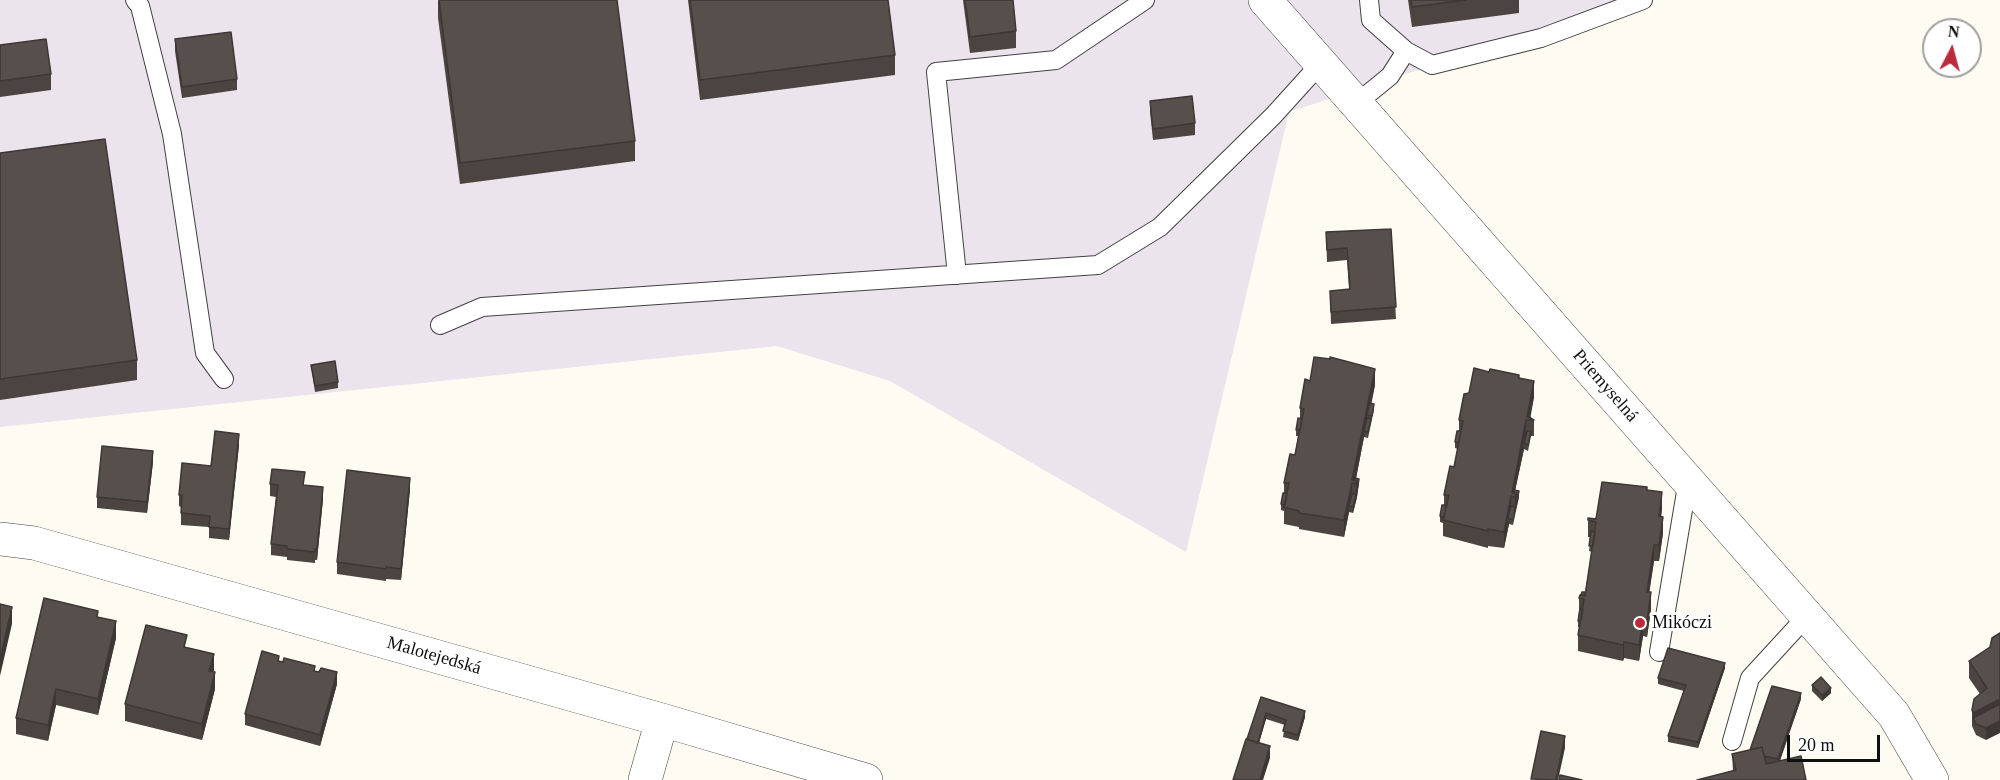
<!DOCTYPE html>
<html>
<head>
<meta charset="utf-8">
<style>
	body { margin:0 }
	#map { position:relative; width:2000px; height:780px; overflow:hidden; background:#fefbf2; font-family:"Times New Roman",serif }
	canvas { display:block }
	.north { position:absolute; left:1922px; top:18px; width:60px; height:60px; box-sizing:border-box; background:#fff; border:2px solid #9f9f9f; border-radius:50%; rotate:6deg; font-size:16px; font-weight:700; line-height:24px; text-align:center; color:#0f0f0f }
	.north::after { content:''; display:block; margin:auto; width:21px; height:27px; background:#ba2c3d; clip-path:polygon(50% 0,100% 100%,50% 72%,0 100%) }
	.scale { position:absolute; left:1787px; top:735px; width:93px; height:27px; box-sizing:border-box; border:3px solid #0f0f0f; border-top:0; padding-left:8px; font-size:18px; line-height:21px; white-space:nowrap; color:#0f0f0f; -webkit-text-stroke:4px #fff; paint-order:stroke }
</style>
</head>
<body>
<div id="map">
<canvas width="2000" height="780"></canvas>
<div class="north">N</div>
<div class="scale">20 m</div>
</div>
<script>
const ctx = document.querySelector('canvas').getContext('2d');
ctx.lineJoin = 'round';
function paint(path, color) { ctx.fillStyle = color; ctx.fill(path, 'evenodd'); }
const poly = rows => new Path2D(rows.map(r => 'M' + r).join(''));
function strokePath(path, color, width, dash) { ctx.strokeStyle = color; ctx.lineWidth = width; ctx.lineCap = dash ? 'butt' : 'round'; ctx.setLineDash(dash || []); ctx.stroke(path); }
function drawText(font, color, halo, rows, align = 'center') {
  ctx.font = font + ' "Times New Roman",serif'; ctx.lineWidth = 6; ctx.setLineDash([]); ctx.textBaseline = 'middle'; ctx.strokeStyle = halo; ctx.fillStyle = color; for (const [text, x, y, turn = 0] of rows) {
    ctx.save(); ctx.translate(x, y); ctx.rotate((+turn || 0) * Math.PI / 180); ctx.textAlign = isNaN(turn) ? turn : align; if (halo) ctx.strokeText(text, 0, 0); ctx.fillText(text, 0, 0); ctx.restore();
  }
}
paint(poly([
	[0,0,1634,0,1289,112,1186,552,890,381,777,346,0,427]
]), '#ebe4ed');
const lane = poly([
	[135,0,140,6,172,134,205,353,224,379],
	[1406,51,1432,65,1541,38,1643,0],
	[1357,103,1390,76,1406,51,1371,20,1369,0],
	[957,275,936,72,1056,60,1145,0],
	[440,325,482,307,1098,265,1160,227,1273,116,1321,63],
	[1659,652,1688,480],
	[1732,741,1750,678,1807,616]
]);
const street = poly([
	[1265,0,1894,715,1932,780],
	[0,539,34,543,662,720,866,780],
	[645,780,662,720]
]);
strokePath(lane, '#424242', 20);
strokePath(street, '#424242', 34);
strokePath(lane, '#fff', 18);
strokePath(street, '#fff', 33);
paint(poly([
	[438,0,635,141,635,161,460,184,438,18],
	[688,0,888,0,895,55,895,75,700,100],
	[963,0,1013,0,1016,31,1016,48,970,53],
	[1408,0,1519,0,1519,13,1412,27],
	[175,39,237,79,237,90,182,98,175,51],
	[0,45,51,74,51,90,0,97],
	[1150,101,1195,123,1195,135,1153,140,1150,112],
	[0,153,137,360,137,380,0,400],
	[1391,229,1396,319,1331,324,1330,291,1349,289,1347,260,1327,262,1326,232],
	[311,365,338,382,338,388,315,392],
	[1519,378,1534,397,1530,416,1534,420,1534,436,1531,436,1528,451,1524,449,1515,490,1519,497,1513,525,1509,524,1504,548,1488,546,1488,548,1443,536,1443,523,1440,522,1440,516,1444,505,1444,495,1454,465,1458,449,1455,448,1455,442,1459,431,1459,420,1470,391],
	[1375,385,1371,403,1374,410,1368,438,1364,437,1356,478,1359,484,1357,497,1353,513,1349,512,1344,537,1299,529,1299,527,1284,524,1284,511,1281,510,1281,504,1284,493,1284,483,1295,453,1298,436,1296,436,1296,430,1300,418,1300,408],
	[239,445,229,540,209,538,209,527,181,525,181,507,179,506,179,495,211,466],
	[153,462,147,513,97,508,97,497],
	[270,484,304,485,323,499,317,560,315,560,315,563,287,560,287,557,271,555,271,544,276,497,270,496],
	[410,489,401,580,386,579,386,581,337,574,337,562],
	[1647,490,1662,509,1661,517,1663,533,1659,561,1654,561,1649,592,1651,609,1647,637,1643,636,1639,661,1624,658,1623,661,1578,651,1578,635,1580,627,1578,627,1578,621,1579,610,1579,598,1585,592,1592,552,1589,551,1591,537,1588,537,1588,518,1593,519],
	[98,617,116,638,98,715,56,705,48,741,16,734,16,718],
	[187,647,214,671,215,689,202,740,125,721,125,704],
	[1990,647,1986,740,1976,735,1972,726,1972,710,1980,694,1969,678,1969,661],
	[279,661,315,671,337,684,320,746,245,725,245,714],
	[1725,668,1698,748,1668,742,1668,736,1684,691,1658,684,1658,678],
	[1812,685,1831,693,1822,701,1812,691],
	[1261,697,1305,717,1298,741,1283,737,1285,725,1266,719,1259,743,1270,758,1247,740],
	[1801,699,1780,761,1733,771,1732,754,1750,750]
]), '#4b4441');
paint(poly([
	[1375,369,1375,385,1369,416,1367,415,1367,421,1364,431,1364,437,1355,484,1352,480],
	[1534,381,1534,397,1530,420,1527,417],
	[1526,420,1526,437,1524,443,1524,449,1514,496,1512,493],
	[239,434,239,445,229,540,229,529],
	[153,451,153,462,147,513,147,502],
	[410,478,410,489,401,580,401,569],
	[1359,479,1357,497,1353,513,1353,507,1356,495,1356,484],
	[1352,483,1352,500,1349,506,1349,512,1344,537,1344,520],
	[323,487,323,499,317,560,317,549],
	[1519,491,1519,497,1515,513,1515,497],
	[1662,492,1662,509,1659,532,1659,516],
	[1511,496,1511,512,1508,518,1509,524,1504,548,1504,532],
	[1663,517,1663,533,1659,561,1659,545],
	[1654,545,1654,561,1647,608,1647,592],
	[1651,592,1651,609,1647,637,1647,621],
	[12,607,12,624,0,676,0,660],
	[1643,619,1643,636,1639,661,1639,645],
	[116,621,116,638,98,715,98,699],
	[1624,642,1624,658,1623,661,1623,645],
	[214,654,214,671,209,687,209,671],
	[1725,663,1725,668,1698,748,1698,742],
	[215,672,215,689,202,740,202,724],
	[337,672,337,684,320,746,320,735],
	[1831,688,1831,693,1822,701,1822,695],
	[56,689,56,705,48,741,48,725],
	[1801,693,1801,699,1778,765,1778,759],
	[2000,699,2000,715,1973,718,1973,730,1973,713],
	[1305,711,1305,717,1298,741,1298,735],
	[1266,713,1266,719,1257,749,1257,743],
	[2000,721,2000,733,1986,740,1986,728],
	[1565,736,1565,748,1558,780,1556,780],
	[1270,746,1270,758,1263,780,1260,780]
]), '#3d3735');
const building = poly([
	[439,0,617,0,635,141,460,163,439,0],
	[690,0,888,0,895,55,700,80,690,0],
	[965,0,1013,0,1016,31,970,37,965,0],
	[1411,0,1466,0,1412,7,1411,0],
	[231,32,237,79,182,87,175,39,231,32],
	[46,39,51,74,0,81,0,45,46,39],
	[1192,96,1195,123,1153,129,1150,101,1192,96],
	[105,139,137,360,0,379,0,153,105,139],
	[1391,229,1396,307,1331,312,1330,291,1350,289,1347,248,1327,250,1326,232,1391,229],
	[1314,357,1330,359,1330,357,1375,369,1352,480,1357,481,1356,484,1352,483,1344,520,1299,513,1299,511,1284,507,1289,483,1284,483,1290,454,1295,455,1304,409,1300,408,1305,379,1310,381,1314,357],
	[335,361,338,382,315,386,311,365,335,361],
	[1474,368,1489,372,1490,369,1519,375,1519,378,1534,381,1527,417,1534,420,1526,420,1512,493,1516,493,1515,497,1511,496,1504,532,1488,529,1488,531,1443,520,1449,495,1444,495,1450,466,1454,467,1463,421,1459,420,1464,394,1469,393,1474,368],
	[1370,403,1374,404,1372,416,1367,415,1370,403],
	[1298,418,1302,419,1300,430,1296,430,1298,418],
	[1367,418,1371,419,1368,432,1364,431,1367,418],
	[215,431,239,434,229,529,209,527,210,516,181,513,182,495,179,495,182,463,211,466,215,431],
	[1457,431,1461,431,1459,443,1455,442,1457,431],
	[1527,431,1531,431,1528,445,1524,443,1527,431],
	[102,446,153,451,147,502,97,497,102,446],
	[272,469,305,472,303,485,323,487,317,549,315,549,315,552,287,549,287,546,271,544,278,485,270,484,272,469],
	[347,470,410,478,401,569,386,567,386,569,337,562,347,470],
	[1355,478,1359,479,1357,490,1357,481,1354,481,1355,478],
	[1602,482,1647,487,1647,490,1662,492,1659,516,1663,517,1659,545,1654,545,1647,592,1651,592,1647,621,1643,619,1639,645,1624,642,1623,645,1578,635,1584,599,1579,598,1580,595,1585,596,1596,522,1588,520,1588,518,1596,519,1602,482],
	[1514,490,1519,491,1516,504,1516,493,1514,493,1514,490],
	[1283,493,1287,493,1285,505,1281,504,1283,493],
	[1352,494,1356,494,1353,507,1349,506,1352,494],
	[1442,505,1446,505,1444,518,1440,516,1442,505],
	[1511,506,1515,507,1513,520,1508,518,1511,506],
	[1591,531,1595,532,1593,546,1589,546,1591,531],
	[1582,592,1585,592,1585,596,1581,595,1582,592],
	[44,598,98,611,97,617,116,621,98,699,56,689,48,725,16,718,44,598],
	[0,604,12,607,0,660,0,604],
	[1580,609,1583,609,1581,621,1578,621,1580,609],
	[146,625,187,635,184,647,214,654,209,671,215,672,202,724,125,704,146,625],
	[2000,633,2000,699,1973,713,1972,710,1974,699,1987,688,1969,661,1990,647,1992,638,2000,633],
	[1668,648,1725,663,1698,742,1668,736,1686,685,1658,678,1668,648],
	[262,651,279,656,278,661,283,662,284,658,315,666,314,671,319,672,321,668,337,672,320,735,245,714,262,651],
	[1821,677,1831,688,1822,695,1812,685,1821,677],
	[1772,686,1801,693,1778,759,1764,756,1762,747,1750,750,1772,686],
	[1261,697,1305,711,1298,735,1283,731,1286,720,1266,713,1258,743,1247,739,1261,697],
	[2000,704,2000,721,1986,728,1976,724,1973,718,2000,704],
	[1541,731,1565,736,1556,780,1531,779,1541,731],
	[1246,739,1270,746,1260,780,1233,780,1246,739],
	[1762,747,1766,764,1801,756,1806,780,1697,780,1736,770,1732,754,1762,747],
	[1560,775,1582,780,1559,780,1560,775]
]);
paint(building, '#574f4c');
strokePath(building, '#3d3735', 1.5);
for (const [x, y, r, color] of [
	[1640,623,6,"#ba2c3d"]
]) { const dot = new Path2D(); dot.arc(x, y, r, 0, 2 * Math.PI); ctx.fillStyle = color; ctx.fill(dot); strokePath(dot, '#fff', 2); }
drawText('18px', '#0f0f0f', '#fff', [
	["Priemyselná",1605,386,49],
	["Malotejedská",434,656,16]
]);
drawText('18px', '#0f0f0f', '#fff', [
	["Mikóczi",1652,623]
], 'left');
</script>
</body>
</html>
